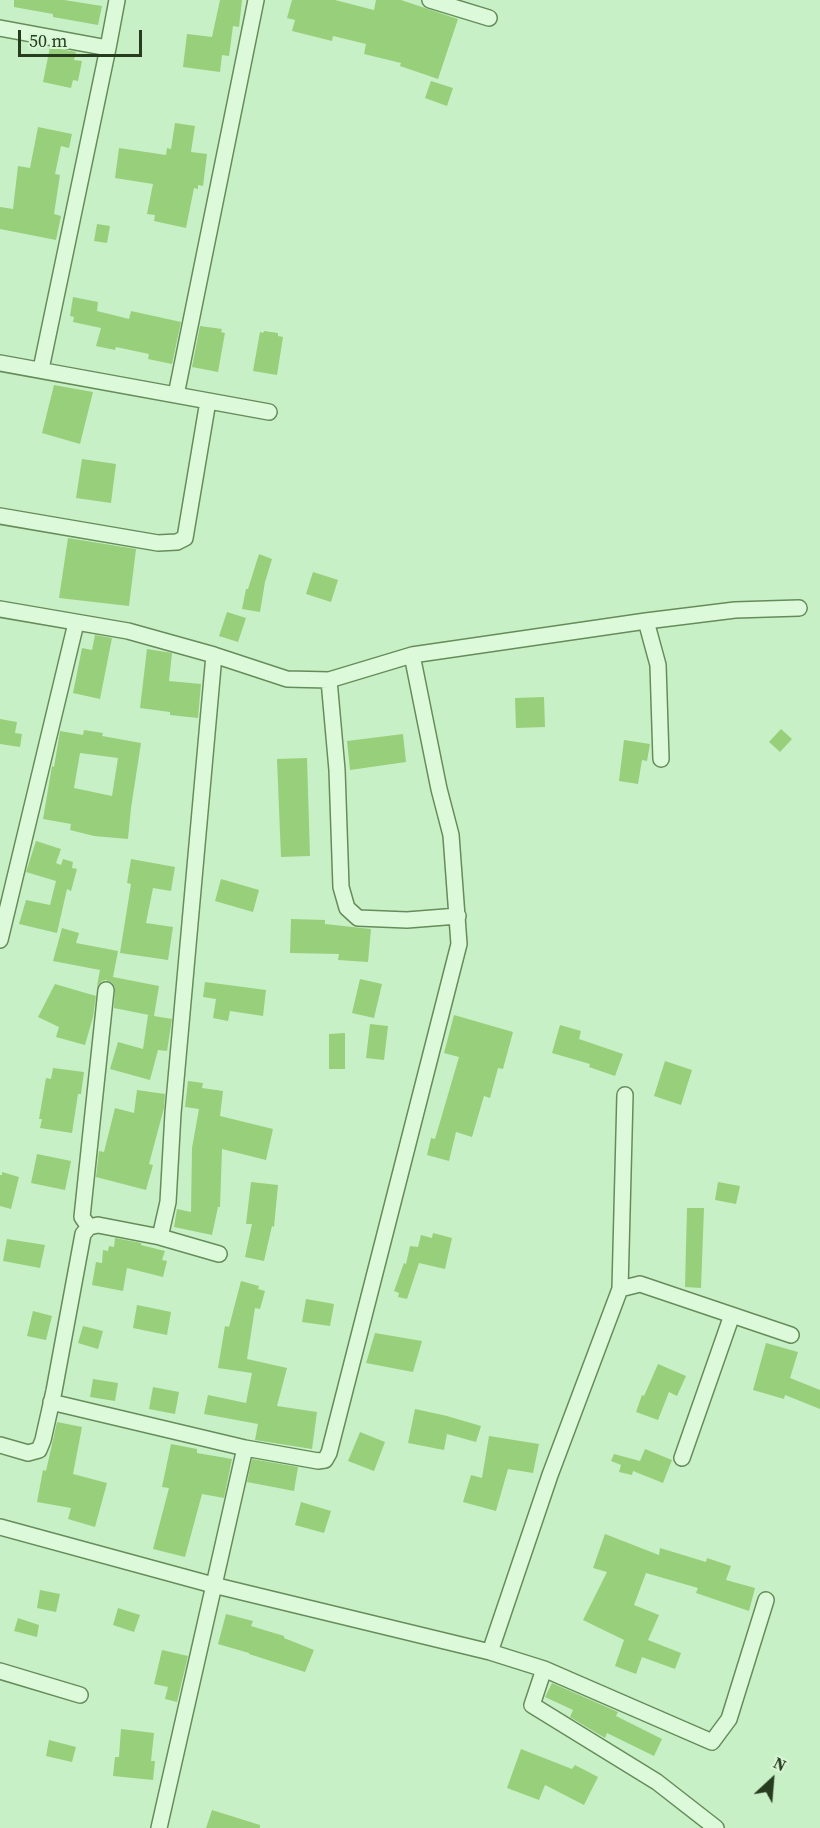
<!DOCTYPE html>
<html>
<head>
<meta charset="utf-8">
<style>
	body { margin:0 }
	#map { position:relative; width:820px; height:1828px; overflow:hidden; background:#c8f0c6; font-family:"Source Serif 4",serif }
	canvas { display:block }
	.north { position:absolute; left:742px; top:1750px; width:60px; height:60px; -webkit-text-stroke:4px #d7f7d5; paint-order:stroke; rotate:26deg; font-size:16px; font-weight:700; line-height:24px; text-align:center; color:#273c1f }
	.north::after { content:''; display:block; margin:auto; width:21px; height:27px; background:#273c1f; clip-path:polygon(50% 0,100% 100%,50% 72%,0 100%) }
	.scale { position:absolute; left:18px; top:30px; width:124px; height:27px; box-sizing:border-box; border:3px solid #273c1f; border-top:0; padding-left:8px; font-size:18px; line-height:21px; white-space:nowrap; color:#273c1f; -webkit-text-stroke:4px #d7f7d5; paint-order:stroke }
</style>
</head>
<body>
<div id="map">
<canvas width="820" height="1828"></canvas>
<div class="north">N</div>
<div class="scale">50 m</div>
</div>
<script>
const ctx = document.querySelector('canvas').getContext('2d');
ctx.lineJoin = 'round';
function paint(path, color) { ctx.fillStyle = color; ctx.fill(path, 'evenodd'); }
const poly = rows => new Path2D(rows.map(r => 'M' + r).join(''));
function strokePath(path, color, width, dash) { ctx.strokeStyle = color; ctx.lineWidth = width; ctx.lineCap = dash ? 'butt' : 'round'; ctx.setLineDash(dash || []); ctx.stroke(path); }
paint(poly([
	[14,0,64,0,102,6,98,25,53,17,53,14,14,7],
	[220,0,242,0,239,27,233,26,229,56,222,55,220,72,183,67,187,34,212,37],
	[292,0,335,0,374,10,376,0,401,0,458,19,438,79,400,66,401,63,364,54,366,44,333,36,332,41,292,31,295,20,287,18],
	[50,47,76,52,74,60,82,61,78,81,73,80,71,88,43,82],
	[431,81,453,88,447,106,425,98],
	[175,123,195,126,191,152,207,154,203,186,198,185,198,189,194,188,186,228,154,221,155,215,147,214,153,184,115,178,119,148,166,155,167,148,171,149],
	[38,127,72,134,69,148,61,146,55,174,60,175,54,214,61,216,56,240,0,229,0,207,13,209,18,166,30,168],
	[97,224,110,226,107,243,94,241],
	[73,297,98,302,97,311,129,319,131,311,181,322,172,364,148,359,149,354,116,347,115,350,96,346,101,328,73,322,74,317,70,316],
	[200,326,222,329,221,332,225,333,218,372,192,367],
	[264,331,278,333,278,336,283,337,277,375,253,371,260,332,263,333],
	[54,385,93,392,80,444,42,433],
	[82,459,116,464,111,503,76,498],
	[68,538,136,549,129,606,59,598],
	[259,554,272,559,265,582,260,612,242,609,246,589,248,589],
	[313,572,338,580,331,602,306,594],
	[227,612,246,618,238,642,219,636],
	[95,635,112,638,100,699,73,693,82,648,92,650],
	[147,649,172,653,169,681,201,684,198,718,170,715,170,712,140,708],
	[544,697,545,727,516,728,515,698],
	[0,719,17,722,15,733,22,734,20,747,0,744],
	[781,729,792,739,780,752,769,742],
	[84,730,103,733,102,736,141,743,131,808,128,839,94,836,70,830,71,824,43,819,52,766,54,767,60,731,83,735],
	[80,753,118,758,112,796,74,788],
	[403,734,406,762,350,770,347,741],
	[624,740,650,744,647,761,642,760,638,784,619,781],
	[307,758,310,856,281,857,277,759],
	[36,841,61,849,56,863,61,865,63,859,73,862,72,868,77,869,71,891,67,889,57,933,19,924,26,900,50,905,56,881,26,872],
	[131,859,175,867,171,891,153,888,146,923,173,927,168,960,120,953,131,884,127,883],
	[221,879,259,890,253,912,215,901],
	[291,919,325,920,325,924,371,929,368,962,338,960,339,954,290,953],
	[62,928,79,933,76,943,118,951,113,977,159,986,154,1016,114,1008,115,987,112,983,106,980,102,981,97,986,100,970,53,961],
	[360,979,382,984,374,1018,352,1013],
	[205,982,266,990,263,1016,230,1011,228,1021,213,1018,216,999,203,997],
	[55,984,96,996,93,1017,85,1045,56,1037,59,1027,38,1017],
	[148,1015,172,1019,167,1051,158,1050,150,1080,110,1069,118,1042,143,1049],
	[454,1015,513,1032,503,1069,498,1068,490,1098,484,1096,472,1137,456,1132,449,1161,427,1155,431,1138,435,1139,459,1057,444,1053],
	[370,1024,388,1026,384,1060,366,1058],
	[560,1025,581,1031,579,1039,623,1054,615,1076,589,1067,590,1064,552,1053],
	[345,1033,345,1069,329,1069,329,1034],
	[665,1061,692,1070,681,1105,654,1096],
	[53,1068,84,1072,81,1094,78,1094,72,1133,40,1128,42,1119,39,1119,46,1078,51,1079],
	[188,1081,203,1083,202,1088,223,1091,220,1116,273,1129,266,1160,222,1149,220,1207,218,1207,212,1235,174,1227,177,1209,191,1212,192,1148,199,1109,185,1107],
	[137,1090,165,1094,164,1108,149,1164,153,1165,146,1190,96,1177,99,1151,104,1152,115,1108,134,1113],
	[37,1154,71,1161,65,1190,31,1183],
	[2,1172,19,1177,11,1209,0,1206,0,1175,2,1175],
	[251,1182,278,1185,274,1227,272,1226,264,1261,245,1257,252,1224,246,1224],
	[718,1182,740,1186,736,1204,715,1200],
	[687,1208,704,1208,701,1288,685,1287],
	[433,1233,452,1238,445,1269,419,1263,407,1299,398,1297,399,1293,394,1291,404,1263,406,1264,410,1246,418,1247,421,1235,432,1238],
	[115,1238,141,1243,141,1245,165,1251,162,1260,167,1261,163,1277,127,1268,123,1291,92,1285,96,1262,102,1263,103,1250,108,1251,109,1246,114,1247],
	[7,1239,45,1245,40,1268,3,1261],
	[241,1281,259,1286,258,1289,265,1291,260,1309,255,1308,247,1359,287,1368,277,1406,317,1412,312,1449,255,1440,258,1424,204,1414,208,1395,246,1403,252,1373,218,1368,225,1326,229,1327],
	[306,1299,334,1304,330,1326,302,1322],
	[137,1305,171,1312,167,1335,133,1328],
	[33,1311,52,1316,46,1340,27,1336],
	[83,1326,103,1331,98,1349,78,1343],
	[375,1333,422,1341,413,1372,366,1363],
	[766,1343,798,1352,790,1378,820,1390,820,1409,785,1395,784,1399,753,1390],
	[658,1364,686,1376,677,1396,669,1392,658,1420,636,1412,642,1395,644,1396],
	[93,1379,118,1383,115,1401,90,1397],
	[153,1387,179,1392,175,1414,149,1409],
	[415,1409,447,1416,481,1426,476,1442,447,1434,444,1450,408,1443],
	[57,1422,82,1427,73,1474,107,1483,95,1527,68,1519,71,1508,37,1502,43,1470,46,1471],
	[360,1432,385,1442,374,1471,348,1461],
	[489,1436,539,1444,533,1473,508,1469,496,1511,463,1502,471,1475,482,1478],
	[171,1444,197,1449,197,1453,232,1459,224,1498,202,1494,185,1557,153,1549,169,1488,162,1487],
	[645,1449,672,1460,663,1483,633,1471,632,1475,619,1472,621,1465,611,1461,614,1454,640,1461],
	[252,1459,298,1467,294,1491,247,1482],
	[301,1502,331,1511,324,1533,295,1525],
	[605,1534,659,1555,660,1548,706,1562,707,1558,731,1566,726,1580,755,1588,749,1611,696,1593,698,1588,646,1573,634,1605,659,1615,648,1640,681,1653,675,1669,642,1657,636,1674,615,1666,624,1640,583,1620,607,1572,593,1568],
	[40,1590,60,1594,56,1612,37,1608],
	[118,1608,140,1615,134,1632,113,1625],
	[226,1614,253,1621,251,1626,284,1636,284,1638,314,1650,305,1672,249,1654,249,1653,218,1644],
	[18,1618,39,1625,37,1637,14,1631],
	[162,1650,188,1656,177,1702,165,1699,168,1687,154,1684],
	[552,1683,618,1712,616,1716,662,1739,654,1756,607,1733,605,1738,570,1717,573,1710,545,1697],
	[121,1729,154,1733,151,1761,155,1761,153,1780,113,1776,115,1757,119,1757],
	[49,1740,76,1747,72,1762,46,1756],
	[521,1749,572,1769,575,1765,598,1777,584,1805,545,1785,539,1800,507,1788],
	[212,1810,260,1825,260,1828,206,1828]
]), '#98cf7a');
const minor = poly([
	[430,0,489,18],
	[0,28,108,48,41,369],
	[108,48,117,0],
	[0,363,269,412],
	[176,395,256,0],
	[0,516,158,543,177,542,185,538,208,401],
	[0,609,128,631,214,655,287,679,329,680,412,655,646,621,735,610,799,608],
	[646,621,658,665,661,759],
	[329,680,337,770,341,887,347,908,358,918,407,920,458,916],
	[0,940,76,623],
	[89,1227,82,1217,106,990],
	[160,1237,168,1202,173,1113,214,655],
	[620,1289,640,1284,791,1335],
	[51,1402,245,1448,318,1461,325,1460,329,1453,459,944,451,835,439,789,412,655],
	[0,1445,28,1453,39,1450,43,1440,54,1391,83,1234,89,1227,98,1225,160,1237,219,1254],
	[682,1458,732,1315],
	[0,1527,213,1585,490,1652,544,1669,712,1742,729,1719,766,1600],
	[490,1652,550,1475,620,1289,625,1095],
	[544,1669,532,1705,657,1782,716,1828],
	[0,1671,80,1695],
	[159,1828,245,1448]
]);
strokePath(minor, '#668c5a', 18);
strokePath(minor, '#dcfad9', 15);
</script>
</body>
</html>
